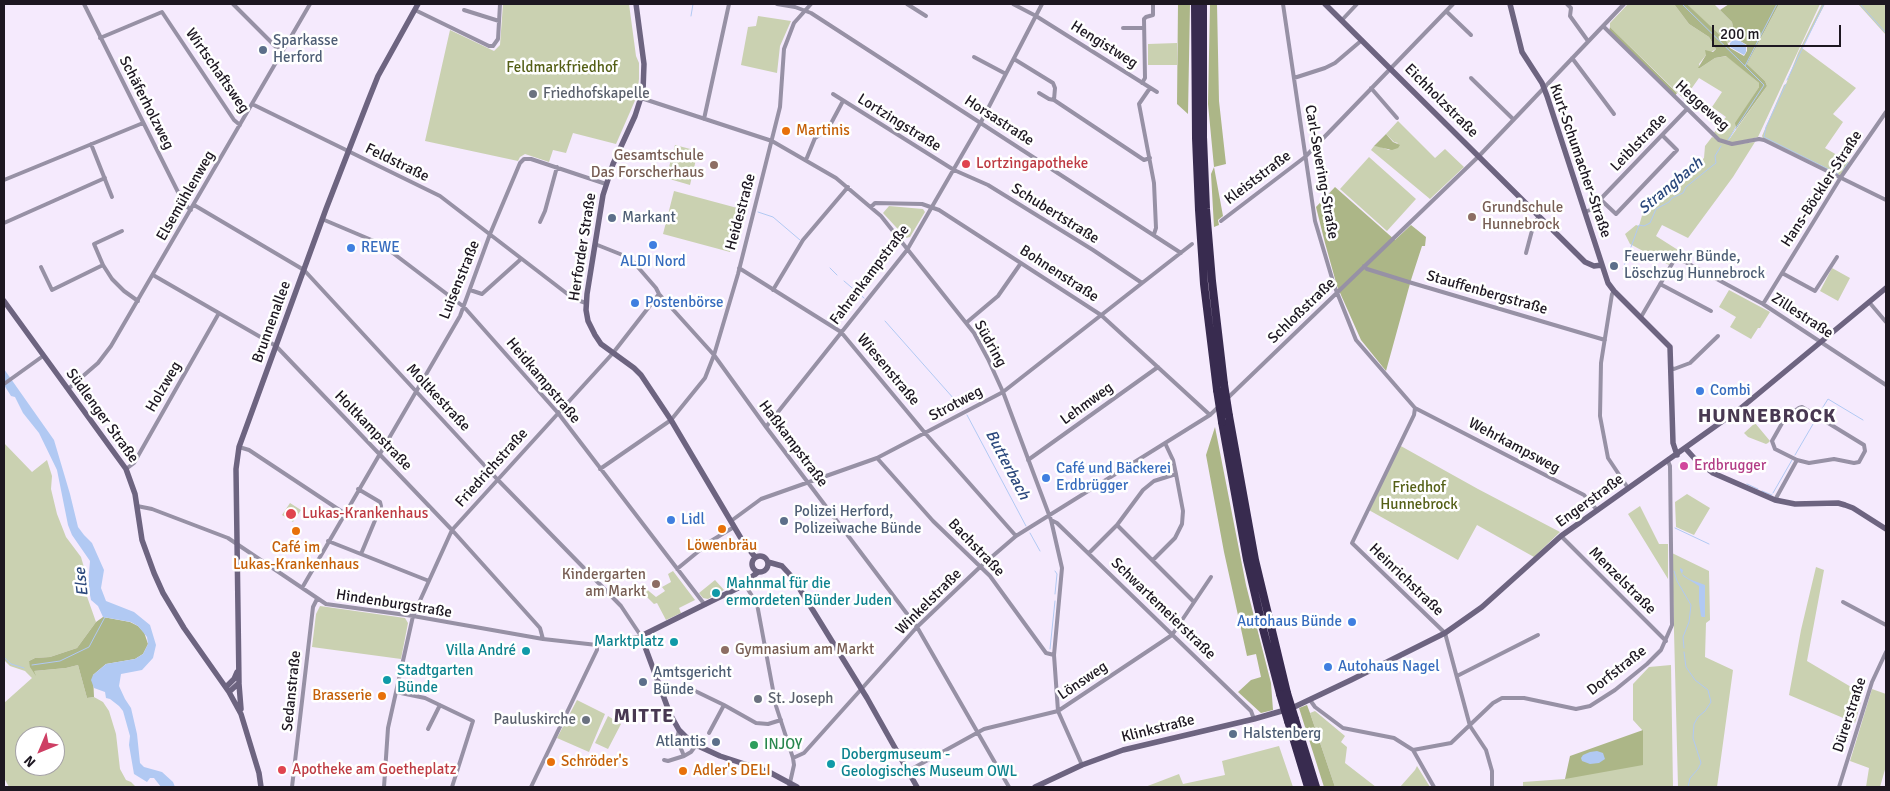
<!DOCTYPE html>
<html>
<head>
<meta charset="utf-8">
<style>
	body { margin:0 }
	#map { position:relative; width:1890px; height:791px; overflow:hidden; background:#f5eafd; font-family:Signika,sans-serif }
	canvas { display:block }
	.frame { position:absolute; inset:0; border:5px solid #1d1721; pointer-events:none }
	.north { position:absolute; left:15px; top:726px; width:50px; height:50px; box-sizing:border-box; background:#fff; border:1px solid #a5a2a6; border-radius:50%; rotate:225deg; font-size:14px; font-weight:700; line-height:20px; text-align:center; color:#1d1721 }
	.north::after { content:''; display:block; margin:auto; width:18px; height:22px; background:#ce3f64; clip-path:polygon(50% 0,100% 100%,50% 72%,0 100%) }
	.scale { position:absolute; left:1712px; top:25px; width:129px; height:22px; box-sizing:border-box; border:2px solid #1d1721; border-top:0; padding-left:6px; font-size:15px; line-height:18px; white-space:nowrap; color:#1d1721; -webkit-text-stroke:4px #fff; paint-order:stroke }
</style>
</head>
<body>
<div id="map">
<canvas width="1890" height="791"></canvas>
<div class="frame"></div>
<div class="north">N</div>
<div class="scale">200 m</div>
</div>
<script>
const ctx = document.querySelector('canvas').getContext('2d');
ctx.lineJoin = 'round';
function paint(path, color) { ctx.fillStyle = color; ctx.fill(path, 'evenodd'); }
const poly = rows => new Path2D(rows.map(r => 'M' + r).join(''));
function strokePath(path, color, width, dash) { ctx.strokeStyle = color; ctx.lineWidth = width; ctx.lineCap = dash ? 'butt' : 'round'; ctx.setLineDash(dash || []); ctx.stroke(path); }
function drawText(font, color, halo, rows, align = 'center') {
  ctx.font = font + ' Signika,sans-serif'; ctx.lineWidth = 5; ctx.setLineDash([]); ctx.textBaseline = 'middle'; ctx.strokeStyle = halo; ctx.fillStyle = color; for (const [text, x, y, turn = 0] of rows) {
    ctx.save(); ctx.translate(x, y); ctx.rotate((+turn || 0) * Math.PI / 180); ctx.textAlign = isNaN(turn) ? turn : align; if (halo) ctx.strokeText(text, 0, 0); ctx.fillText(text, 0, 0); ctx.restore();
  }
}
paint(poly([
	[503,4,629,4,636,56,639,63,639,79,637,96,616,144,573,133,566,153,553,150,549,162,525,154,520,157,518,161,425,141,450,30,494,51,500,45],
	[1628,4,1674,4,1689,24,1709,37,1716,49,1706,55,1699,64,1700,68,1715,58,1727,56,1759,83,1759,87,1736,123,1735,128,1728,141,1767,86,1765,81,1747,64,1779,4,1820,4,1758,137,1734,143,1724,141,1713,134,1726,117,1712,107,1722,92,1699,78,1684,99,1610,27,1610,23],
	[1687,4,1714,4,1732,22,1735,38,1727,44],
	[1822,4,1825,4,1802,48,1856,88,1833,114,1843,122,1825,148,1849,162,1841,175,1839,175,1763,138,1762,136,1784,85,1786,84,1798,53],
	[1858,4,1886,4,1886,35],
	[758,16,791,21,780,46,777,73,741,65,748,27,756,26],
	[1177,43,1177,65,1148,65,1148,44],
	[1398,121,1435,158,1445,149,1464,167,1430,199,1371,150,1374,146,1381,147,1389,150,1398,143,1394,142,1386,134],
	[1712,137,1732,145,1755,142,1733,177,1688,238,1662,225,1656,236,1678,250,1669,265,1630,244,1625,234,1636,225,1639,226,1643,212,1704,158,1705,146],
	[675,145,698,151,690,185,666,178],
	[1369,157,1416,199,1387,231,1340,189],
	[674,191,741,209,730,252,663,234],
	[889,206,923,209,925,212,910,237,906,238,883,213],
	[1832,268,1850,278,1838,301,1820,291],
	[1729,290,1770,312,1760,328,1758,328,1751,339,1730,327,1736,317,1719,307],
	[1755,423,1770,441,1768,443,1766,444,1748,437,1744,433],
	[4,443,32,472,47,460,52,476,51,489,57,514,66,537,81,557,85,571,84,588,96,622,77,648,50,657,35,658,29,661,34,671,66,668,78,665,87,698,94,697,103,702,109,711,116,734,120,769,126,780,131,782,136,787,9,787,4,778,4,703,32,678,25,671,10,666,4,660],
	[25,736,55,736,55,746,59,746,62,760,60,766,25,766],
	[1399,445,1478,489,1560,532,1534,557,1477,525,1458,560,1367,509],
	[1687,494,1710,508,1694,535,1676,527,1675,502],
	[290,503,301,510,293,522,282,515],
	[1640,506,1659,544,1668,544,1668,579,1628,514],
	[1672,553,1709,571,1710,620,1706,623,1705,657,1733,670,1717,787,1678,787],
	[1816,567,1824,570,1807,661,1863,694,1855,723,1789,695,1801,630],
	[673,571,695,600,679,608,681,613,666,620,657,603,654,604,640,590,644,587,656,597,665,591,662,587,671,582,668,574],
	[715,580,724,590,708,599,703,598,699,593],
	[320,606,405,618,408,623,401,659,312,647,316,614],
	[1671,665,1673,787,1523,787,1523,782,1565,779,1643,731,1633,720,1633,684,1649,667],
	[1872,689,1886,694,1886,766,1880,787,1866,787,1869,768,1850,761],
	[577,700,605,714,589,752,557,738],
	[1315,711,1345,736,1341,742,1347,747,1345,763,1376,787,1335,787,1310,713],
	[608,716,621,724,608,749,595,743],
	[1279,746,1293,787,1145,787,1179,774,1183,784,1225,775,1222,761],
	[1417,766,1430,787,1400,787,1415,770]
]), '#cad1b1');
paint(poly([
	[1178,4,1190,4,1188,114,1177,104],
	[1210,4,1217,4,1219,101,1226,164,1214,167,1223,216,1218,220,1219,225,1214,227,1211,174,1214,167,1208,104],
	[1674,4,1687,4,1726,41,1730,48,1744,56,1747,51,1747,45,1735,38,1732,22,1720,10,1729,4,1746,4,1748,5,1750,4,1779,4,1747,64,1765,81,1767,86,1736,129,1735,123,1759,87,1759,83,1726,56,1715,58,1700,68,1698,68,1706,55,1705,50,1713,52,1716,49,1709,37,1689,24],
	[1610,27,1677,93,1675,96,1609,31],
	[1386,134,1393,142,1400,145,1398,148,1392,150,1374,146],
	[1335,187,1395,240,1411,225,1426,237,1425,246,1422,246,1411,280,1386,371,1361,340,1337,286,1325,243,1316,207],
	[1215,427,1246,585,1271,683,1273,710,1261,713,1238,692,1251,680,1261,677,1256,654,1247,656,1224,552,1206,455],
	[103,617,130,622,138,626,144,632,148,644,143,654,135,659,106,664,93,675,94,697,87,698,78,665,66,668,34,671,36,676,30,667,29,661,35,658,50,657,77,648,96,622],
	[1307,705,1310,713,1335,787,1324,787,1299,708],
	[1643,730,1643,765,1565,779,1570,756]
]), '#acb687');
paint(poly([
	[1733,40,1740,41,1746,45,1746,52,1744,55,1730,47,1730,43],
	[4,369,54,440,70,494,78,527,84,535,92,543,104,570,101,588,106,601,134,612,150,625,156,645,153,658,142,670,121,674,119,686,125,699,131,708,137,734,140,763,144,767,162,772,173,782,175,787,161,787,154,778,150,778,147,782,134,774,129,745,130,736,123,711,119,706,110,699,106,698,105,692,94,688,91,680,93,675,106,664,135,659,143,654,148,644,147,637,138,626,131,622,103,617,98,606,91,600,88,585,90,561,72,535,68,525,57,470,39,433,23,413,15,397,11,396,4,385],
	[1680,568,1683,570,1682,574,1689,579,1705,585,1705,617,1702,617,1701,616,1699,602,1699,586,1683,576,1680,570],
	[1597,751,1603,753,1605,759,1599,763,1590,764,1582,761,1581,758,1583,755,1590,752]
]), '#b1c9f3');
strokePath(poly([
	[1682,4,1745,66],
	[1860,4,1886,33],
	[691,16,693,4],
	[1787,80,1824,4],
	[1786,84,1766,127,1764,137,1838,174],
	[1728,140,1764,85,1745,66,1777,4],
	[1843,170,1848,163],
	[758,212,773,217,800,240],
	[830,268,837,275],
	[1623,269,1639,225,1644,226,1650,223,1656,209,1669,202,1672,198,1683,193,1686,187,1712,166,1716,163,1715,156,1721,146],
	[844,281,864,298],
	[885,321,962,408],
	[967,415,1026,526],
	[1818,415,1828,399,1863,420],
	[1795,455,1816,419],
	[1747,484,1758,489],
	[1762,491,1772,495],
	[1773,493,1792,460],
	[1675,528,1709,544],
	[1030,533,1040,551],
	[1674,571,1677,581,1691,605,1689,622,1683,637,1684,648],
	[1055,594,1057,574,1055,571],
	[1050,649,1055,601],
	[1684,652,1686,667,1695,680,1708,690,1711,702,1705,711,1698,717,1694,724,1693,738,1701,763,1698,769,1690,778,1688,787],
	[4,657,11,664,24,668],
	[32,665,60,661,89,647,105,617]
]), '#b1c9f3', 1);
strokePath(poly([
	[84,4,184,204,191,210],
	[233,4,282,53],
	[777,4,795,7,811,13,1181,253],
	[907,4,926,16],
	[1013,4,1036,16,1157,92],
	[1283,4,1315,221,1334,285,1356,340,1415,408,1414,415,1352,543,1445,633,1470,726,1486,750,1492,771,1492,787],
	[1567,4,1571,8,1570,16,1588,41],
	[415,10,489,46,493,46,498,39,500,4],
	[464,10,499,21],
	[1446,11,1471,35],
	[1342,20,1357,4],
	[1603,26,1719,140,1732,144,1759,139,1764,140,1886,200],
	[1123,28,1144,28],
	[100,38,162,12,234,120,240,125],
	[974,57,1006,74],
	[1572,58,1614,114],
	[1014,59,1053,83,1055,88,1054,100,1144,160,1150,158],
	[1294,78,1325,68,1335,63,1362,40],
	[1471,78,1513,119],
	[1142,83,1145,78,1144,19,1146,17,1153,15,1153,4],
	[1150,88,1139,104,1154,183,1156,228,1154,234],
	[1371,88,1397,118],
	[1039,93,1049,99,1054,100],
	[833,94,954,170,988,185,1093,250,1142,283],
	[641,98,772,141,836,178,881,216,974,333,988,359,1003,392,1051,520,1062,568,1054,655,1058,711,1082,765],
	[252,104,440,196,574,299,586,303],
	[704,119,729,4],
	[91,144,112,197],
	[806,160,815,138,828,129,843,101],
	[4,180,143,123],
	[1600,199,1616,214,1677,150,1662,135],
	[871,207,875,203,922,204,939,210,1101,315,1210,415],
	[1585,212,1590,210,1687,109],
	[322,219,381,244,464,307,558,413,705,605],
	[1221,221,1305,157,1453,4],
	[540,222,545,211,557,167],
	[4,223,105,178],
	[122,231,94,244,103,265,112,279,124,291,138,301],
	[595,244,630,258,656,288,659,294,714,355,766,427,917,627,1009,787],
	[1526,253,1534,223,1539,217],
	[1364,266,1367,269,1412,283,1605,340],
	[41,267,52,290,103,265],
	[739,268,841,332,925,433,1016,536],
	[1782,273,1815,291,1837,257],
	[153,275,276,346,452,530,540,628,543,639],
	[1660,284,1711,311],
	[470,290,482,294,521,259],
	[773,290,803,240,848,187],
	[1614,291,1612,294,1601,363,1600,416,1608,458,1628,488],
	[1869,302,1886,322],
	[1763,304,1841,177,1886,112],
	[1641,317,1676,257,1763,304,1886,385],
	[966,323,998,296,1021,263],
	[1671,368,1674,369,1690,363,1718,336],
	[4,384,43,356],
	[68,389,98,363,111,346,310,4],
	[1802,407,1864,445,1865,451,1859,462,1854,463,1834,459,1809,463,1797,460,1775,449,1772,441,1785,418,1799,408,1802,407],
	[1415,408,1584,495,1597,510],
	[766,427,907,250,981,122,1042,4],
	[239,447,249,450,344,513],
	[877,458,933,521,990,576,1046,653,1054,655],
	[1028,460,1158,367],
	[126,469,134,463,219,313],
	[600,469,671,420,705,378,714,355,738,274,780,107,784,49,794,23,811,4],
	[358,489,380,502,381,506,361,554],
	[1775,500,1797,460],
	[137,506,152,509,228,538,326,604,413,616,543,639,597,645,641,636,621,606,497,479,304,270,194,205],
	[1051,520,1057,523,1251,711,1254,719],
	[731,521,761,499,877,458,1003,392,1192,244],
	[1117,525,1143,490,1154,481,1176,474],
	[1561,536,1666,641],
	[328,541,429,581],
	[1089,553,1117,525,1194,602],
	[1153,560,1175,538,1182,524,1183,511,1176,474,1173,460,1165,443],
	[677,569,711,541,734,527],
	[744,583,757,604,776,706,793,758,794,765,789,787],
	[302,588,460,316,490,234,520,163,524,159,531,159,606,184],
	[1843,602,1886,625],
	[1457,676,1538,635],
	[396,692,425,698,473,721,452,787],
	[663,695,679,690,691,689,724,705,756,723,768,724,781,720],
	[1310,700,1315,707,1343,728,1394,738,1413,750,1434,787],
	[428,729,440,705],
	[679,730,677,739,684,756],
	[709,733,724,705],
	[1413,750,1451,743,1493,703,1502,698,1524,698,1576,709,1590,706,1615,690,1647,664,1661,650,1672,625,1670,466,1668,461],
	[793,758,804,753,917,627,980,567,1016,536,1210,415,1479,156,1624,4],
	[664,760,668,761,684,756,691,752,696,745],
	[908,771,984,729,1058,711,1172,635,1211,577],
	[292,787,313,607,317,599],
	[384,787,388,728,413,616,452,530,613,353,659,294],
	[531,787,597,650,597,645],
	[1839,787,1872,682,1886,652]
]), '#9791a5', 4);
strokePath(poly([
	[636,4,644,64,643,91,635,116,613,164,603,195,587,294,586,310,588,321,595,335,601,344,634,368,641,375,671,420,742,540,755,557],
	[1325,4,1585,262,1594,266,1602,265],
	[1510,4,1522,52,1542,83,1547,96,1608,283,1614,291,1670,347,1673,443,1677,455],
	[4,301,126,469,135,494,142,540,154,573,163,593,184,628,229,692,241,714,259,773,261,787],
	[1686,449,1695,459,1713,473,1775,500,1795,504,1838,503,1845,505,1853,508,1886,529],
	'752 564a8 8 0 1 1 16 0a8 8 0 1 1-16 0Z',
	[768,562,782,566,793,578,867,698,917,787],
	[758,572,738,588,641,636,670,714,679,730,687,738,696,745,720,756,769,772,797,787],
	[239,684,241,709],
	[226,687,234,679,237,672],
	[229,692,239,683,236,469,239,447,326,209,368,101,378,76,418,4],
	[1035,787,1082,765,1123,750,1254,719,1292,708,1351,680,1445,633,1482,607,1561,536,1741,408,1886,288]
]), '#6d6480', 5.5);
strokePath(poly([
	[1195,4,1196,138,1199,210,1204,284,1217,390],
	[1203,4,1203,137,1206,209,1212,281,1224,384],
	[1229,416,1255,560,1287,693],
	[1222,422,1247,560,1263,629,1280,694],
	[1295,719,1316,787],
	[1288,721,1308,787]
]), '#382b4f', 8);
strokePath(poly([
	[1224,384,1229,416],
	[1217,390,1222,422],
	[1287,693,1295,719],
	[1280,694,1288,721]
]), '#382b4f', 8);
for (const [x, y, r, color] of [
	[263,50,5,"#5c6f8a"],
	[533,94,5,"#6b7280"],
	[786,131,5,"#e8710a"],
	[966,164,5,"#e0444e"],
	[714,165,5,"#8d6e63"],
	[1472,217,5,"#8d6e63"],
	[612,218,5,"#5c6f8a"],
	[653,245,5,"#3f7fe0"],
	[351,248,5,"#3f7fe0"],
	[1614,266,5,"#5c6f8a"],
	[635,303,5,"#3f7fe0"],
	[1700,391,5,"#3f7fe0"],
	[1684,466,5,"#d1479c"],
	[1046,478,5,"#3f7fe0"],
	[291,514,6,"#e0444e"],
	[671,520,5,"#3f7fe0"],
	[784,521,5,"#5c6f8a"],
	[722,529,5,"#e8710a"],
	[296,531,5,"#e8710a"],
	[656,584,5,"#8d6e63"],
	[716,593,5,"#0f9aa8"],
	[1352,622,5,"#3f7fe0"],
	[674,642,5,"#0f9aa8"],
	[725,650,5,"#8d6e63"],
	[526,651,5,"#0f9aa8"],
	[1328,667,5,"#3f7fe0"],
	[387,680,5,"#0f9aa8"],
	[643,682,5,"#5c6f8a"],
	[382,696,5,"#e8710a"],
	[758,699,5,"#6b7280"],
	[586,720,5,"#6b7280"],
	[1233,734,5,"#5c6f8a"],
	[716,742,5,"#5c6f8a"],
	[754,745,5,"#2e9e5b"],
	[551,762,5,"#e8710a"],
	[831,764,5,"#0f9aa8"],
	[282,770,5,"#e0444e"],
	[683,771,5,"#e8710a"]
]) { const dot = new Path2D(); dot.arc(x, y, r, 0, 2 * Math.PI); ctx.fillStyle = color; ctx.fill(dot); strokePath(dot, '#fff', 2); }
drawText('15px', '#4e5e75', '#fff', [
	["Sparkasse",273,41],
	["Herford",273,58],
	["Markant",622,218],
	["Feuerwehr Bünde,",1624,257],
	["Löschzug Hunnebrock",1624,274],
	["Polizei Herford,",794,512],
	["Polizeiwache Bünde",794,529],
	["Amtsgericht",653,673],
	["Bünde",653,690],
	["Halstenberg",1243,734],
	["Atlantis",706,742,"right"]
], 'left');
drawText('15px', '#1d1721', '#fff', [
	["Hengistweg",1104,45,32],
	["Wirtschaftsweg",217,71,55],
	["Eichholzstraße",1441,101,45],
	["Schäferholzweg",146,103,63],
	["Heggeweg",1702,106,42],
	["Horsastraße",999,121,33],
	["Lortzingstraße",899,123,32],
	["Leiblstraße",1639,143,-46],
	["Kurt-Schumacher-Straße",1580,161,71],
	["Feldstraße",397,163,26],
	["Carl-Severing-Straße",1321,172,80],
	["Kleiststraße",1258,178,-37],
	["Hans-Böckler-Straße",1822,189,-57],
	["Elsemühlenweg",186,196,-60],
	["Heidestraße",741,212,-75],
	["Schubertstraße",1055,214,32],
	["Herforder Straße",583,247,-81],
	["Bohnenstraße",1059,274,33],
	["Fahrenkampstraße",870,275,-53],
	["Luisenstraße",460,280,-68],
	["Stauffenbergstraße",1487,293,16],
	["Schloßstraße",1302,311,-44],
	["Zillestraße",1802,316,33],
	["Brunnenallee",272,322,-70],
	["Südring",990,344,61],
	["Wiesenstraße",888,370,50],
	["Heidkampstraße",543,381,50],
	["Holzweg",164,387,-60],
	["Moltkestraße",438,398,47],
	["Strotweg",956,404,-28],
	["Lehmweg",1087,404,-36],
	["Südlenger Straße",102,416,54],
	["Holtkampstraße",373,431,46],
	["Haßkampstraße",793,444,53],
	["Wehrkampsweg",1514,446,28],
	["Friedrichstraße",492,468,-48],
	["Engerstraße",1590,501,-36],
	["Bachstraße",976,548,46],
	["Heinrichstraße",1406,580,44],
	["Menzelstraße",1622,581,45],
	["Winkelstraße",929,602,-45],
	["Hindenburgstraße",394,604,9],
	["Schwartemeierstraße",1163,609,44],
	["Dorfstraße",1617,671,-38],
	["Lönsweg",1083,681,-34],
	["Sedanstraße",292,691,-84],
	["Dürerstraße",1850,715,-72],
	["Klinkstraße",1158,729,-14]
]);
drawText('15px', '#545f16', '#fff', [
	["Feldmarkfriedhof",562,68],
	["Friedhof",1419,488],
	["Hunnebrock",1419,505]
]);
drawText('15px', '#5b616d', '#fff', [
	["Friedhofskapelle",543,94],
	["St. Joseph",768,699],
	["Pauluskirche",576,720,"right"]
], 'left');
drawText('15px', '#c56008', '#fff', [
	["Martinis",796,131],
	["Löwenbräu",722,546,"center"],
	["Café im",296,548,"center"],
	["Lukas-Krankenhaus",296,565,"center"],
	["Brasserie",372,696,"right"],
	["Schröder's",561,762],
	["Adler's DELI",693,771]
], 'left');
drawText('15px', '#785e54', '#fff', [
	["Gesamtschule",704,156],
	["Das Forscherhaus",704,173],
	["Grundschule",1482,208,"left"],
	["Hunnebrock",1482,225,"left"],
	["Kindergarten",646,575],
	["am Markt",646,592],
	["Gymnasium am Markt",735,650,"left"]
], 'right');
drawText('15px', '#be3a42', '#fff', [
	["Lortzingapotheke",976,164],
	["Lukas-Krankenhaus",302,514],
	["Apotheke am Goetheplatz",292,770]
], 'left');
drawText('15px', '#366cbe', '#fff', [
	["REWE",361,248],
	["ALDI Nord",653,262,"center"],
	["Postenbörse",645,303],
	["Combi",1710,391],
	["Café und Bäckerei",1056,469],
	["Erdbrügger",1056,486],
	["Lidl",681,520],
	["Autohaus Bünde",1342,622,"right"],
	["Autohaus Nagel",1338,667]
], 'left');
drawText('15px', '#b23c85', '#fff', [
	["Erdbrugger",1694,466]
], 'left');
drawText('15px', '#0d838f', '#fff', [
	["Mahnmal für die",726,584],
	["ermordeten Bünder Juden",726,601],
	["Marktplatz",664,642,"right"],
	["Villa André",516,651,"right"],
	["Stadtgarten",397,671],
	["Bünde",397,688],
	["Dobergmuseum -",841,755],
	["Geologisches Museum OWL",841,772]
], 'left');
drawText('15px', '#27864d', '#fff', [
	["INJOY",764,745]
], 'left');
drawText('italic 16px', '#2c497d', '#fff', [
	["Strangbach",1671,186,-40],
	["Butterbach",1007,465,62],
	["Else",82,582,-96]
]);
ctx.letterSpacing = '1px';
drawText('bold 20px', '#483851', '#fff', [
	["HUNNEBROCK",1767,417],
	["MITTE",644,717]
]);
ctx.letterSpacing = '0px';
</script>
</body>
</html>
